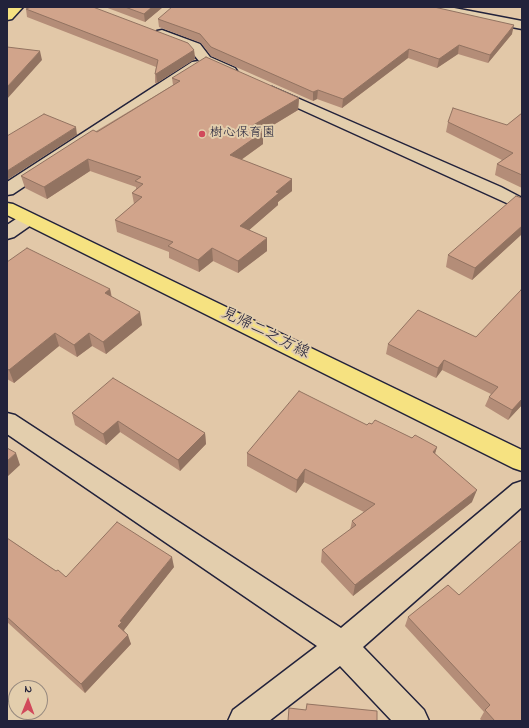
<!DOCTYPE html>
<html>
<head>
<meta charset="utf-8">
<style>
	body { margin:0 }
	#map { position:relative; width:529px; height:728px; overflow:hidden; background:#e2c8a8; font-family:"Indie Flower",sans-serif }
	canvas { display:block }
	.frame { position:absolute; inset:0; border:8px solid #22223b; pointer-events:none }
	.north { position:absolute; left:8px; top:680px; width:40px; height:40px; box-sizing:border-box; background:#e3cead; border:1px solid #96897f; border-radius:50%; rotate:1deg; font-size:11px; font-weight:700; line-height:16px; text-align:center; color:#22223b }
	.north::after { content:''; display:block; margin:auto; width:14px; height:18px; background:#d1495b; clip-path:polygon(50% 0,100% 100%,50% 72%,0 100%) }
</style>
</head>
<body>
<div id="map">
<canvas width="529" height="728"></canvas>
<div class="frame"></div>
<div class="north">N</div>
</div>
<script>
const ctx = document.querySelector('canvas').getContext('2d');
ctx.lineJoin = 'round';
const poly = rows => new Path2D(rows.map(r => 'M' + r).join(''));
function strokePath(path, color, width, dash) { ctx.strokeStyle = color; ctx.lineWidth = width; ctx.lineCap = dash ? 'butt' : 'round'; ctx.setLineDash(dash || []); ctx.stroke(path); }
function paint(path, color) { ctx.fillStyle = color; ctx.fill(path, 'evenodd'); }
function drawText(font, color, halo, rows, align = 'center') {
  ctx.font = font + ' "Indie Flower","Klee One",sans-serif'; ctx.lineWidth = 4; ctx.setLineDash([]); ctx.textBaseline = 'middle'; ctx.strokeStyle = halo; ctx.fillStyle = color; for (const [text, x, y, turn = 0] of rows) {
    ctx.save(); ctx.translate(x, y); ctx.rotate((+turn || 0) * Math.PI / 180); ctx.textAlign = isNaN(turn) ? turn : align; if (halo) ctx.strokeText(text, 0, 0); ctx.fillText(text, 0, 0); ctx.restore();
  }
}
const minor = poly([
	[423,7,449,7,522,21,522,29,429,11,425,10,423,7],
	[162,30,200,44,210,57,235,68,237,71,235,74,230,75,204,65,202,68,13,194,7,195,7,182,192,62,199,61,190,50,157,37,155,34,157,31,162,30],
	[272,87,501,187,522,198,522,210,267,94,265,91,267,88,272,87],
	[28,214,34,215,37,219,34,223,14,237,7,239,7,225,22,215,28,214],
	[7,413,15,415,341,628,513,484,522,481,522,507,363,647,424,710,429,721,392,721,340,666,269,721,228,721,233,710,317,646,7,434,7,413],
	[7,701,16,705,16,712,23,712,27,721,7,721,7,701]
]);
const major = poly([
	[7,203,13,204,522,450,522,471,513,468,7,215,7,203]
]);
const highway = poly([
	[10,7,23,7,12,19,7,20,7,9,10,7]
]);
strokePath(minor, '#22223b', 3);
strokePath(major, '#22223b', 3);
strokePath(highway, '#22223b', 3);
paint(minor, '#e3cead');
paint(major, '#f6e281');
paint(highway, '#f6e281');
paint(poly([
	[105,7,163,7,145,22],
	[26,9,194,50,195,59,157,83,155,83,155,74,156,67,27,17],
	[158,19,512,34,488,63,458,54,437,68,408,58,342,108,317,99,313,101,211,56,201,43,159,27],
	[172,78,299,98,298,110,262,132,263,144,241,160,292,179,292,191,278,202,278,205,249,230,267,251,238,273,213,261,199,272,169,258,169,252,117,232,115,220,134,204,132,193,136,189,136,187,90,171,47,199,25,188,21,176,173,85],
	[522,113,522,188,495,175,497,164,502,160,446,132,448,122,507,125],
	[522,198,522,234,472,280,446,267,448,255],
	[7,262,110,289,112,297,142,325,106,354,92,346,77,357,59,346,14,383,7,379],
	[522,291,522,405,508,420,485,406,489,397,491,394,442,370,436,378,386,354,388,344,476,337],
	[72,413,205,433,206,444,180,471,120,432,106,445,75,425],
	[367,425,412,438,437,447,435,453,472,502,353,596,321,562,322,550,350,530,352,521,364,512,304,482,296,493,247,466,247,453],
	[7,538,56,571,66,577,174,567,124,630,131,644,85,693,7,622],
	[408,617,522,721,482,721,480,719,484,712,405,626]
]), '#b48d78');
paint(poly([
	[152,7,163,7,145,22,144,14],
	[514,25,512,34,488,63,490,55],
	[459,45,458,54,437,68,439,59],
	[409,49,408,58,342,108,343,99],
	[194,50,195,59,157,83,156,74],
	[40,51,42,60,7,99,7,87],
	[318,90,317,99,313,101,313,92],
	[299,98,298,110,250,139,250,127],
	[76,127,77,135,7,180,7,171],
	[263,132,263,144,231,167,230,155],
	[88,159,90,171,47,199,44,187],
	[292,179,292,191,278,202,278,205,240,238,240,226,276,192],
	[522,226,522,234,472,280,475,268],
	[267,238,267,251,238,273,238,261],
	[212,248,213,261,199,272,198,260],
	[110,289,112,302,105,293],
	[140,312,142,325,106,354,103,342],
	[55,333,59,346,14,383,9,370],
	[89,333,92,346,77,357,74,345],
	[444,360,442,370,436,378,438,368],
	[522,399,522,405,508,420,512,410],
	[118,421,120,432,106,445,103,434],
	[205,433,206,444,180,471,178,460],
	[437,447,433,460,433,452],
	[16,453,20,465,7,477,7,461],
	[305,469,304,482,296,493,297,480],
	[477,490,472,502,353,596,355,585],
	[172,557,174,567,124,630,124,632,118,626,120,621],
	[128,635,131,644,85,693,81,684]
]), '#927361');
const building = poly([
	[31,7,93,7,188,43,194,50,156,74,155,74,158,60,26,9,31,7],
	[125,7,152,7,144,14,125,7],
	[172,7,434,7,514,25,490,55,459,45,439,59,409,49,343,99,318,90,313,92,211,47,200,34,158,19,172,7],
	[7,47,40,51,7,87,7,47],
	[206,57,299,98,250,127,263,132,230,155,292,179,276,192,279,193,240,226,267,238,238,261,212,248,198,260,168,246,173,242,115,220,142,197,132,193,143,184,135,181,141,177,88,159,44,187,21,176,93,130,97,132,180,81,172,78,206,57],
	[453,108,507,125,522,113,522,175,497,164,513,153,448,122,453,108],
	[44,114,76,127,7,171,7,136,44,114],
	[516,196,522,198,522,226,475,268,448,255,516,196],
	[27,248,110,289,105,293,140,312,103,342,89,333,74,345,55,333,9,370,7,369,7,262,27,248],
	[521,290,522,291,522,399,512,410,489,397,498,387,444,360,438,368,388,344,418,310,476,337,521,290],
	[113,378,205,433,178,460,118,421,103,434,72,413,113,378],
	[299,391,367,425,369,423,372,424,375,420,412,438,415,435,437,447,433,452,477,490,355,585,322,550,356,525,352,521,375,504,305,469,297,480,247,453,299,391],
	[7,448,16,453,7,461,7,448],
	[117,522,172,557,120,621,122,622,118,626,128,635,81,684,7,617,7,538,56,571,58,570,66,577,117,522],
	[522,540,522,721,495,721,485,710,490,705,408,617,448,585,459,595,522,540],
	[307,704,377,711,377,721,288,721,289,708,306,710,307,704]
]);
paint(building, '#d1a48b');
strokePath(building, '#927361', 1);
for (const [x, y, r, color] of [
	[202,134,4,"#d1495b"]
]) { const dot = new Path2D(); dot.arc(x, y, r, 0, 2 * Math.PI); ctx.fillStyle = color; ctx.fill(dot); strokePath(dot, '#e3cead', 1.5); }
drawText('13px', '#22223b', '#e3cead', [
	["樹心保育園",210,134]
], 'left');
drawText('16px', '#22223b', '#e3cead', [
	["見帰二之方線",265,334,26]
]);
</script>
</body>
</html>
